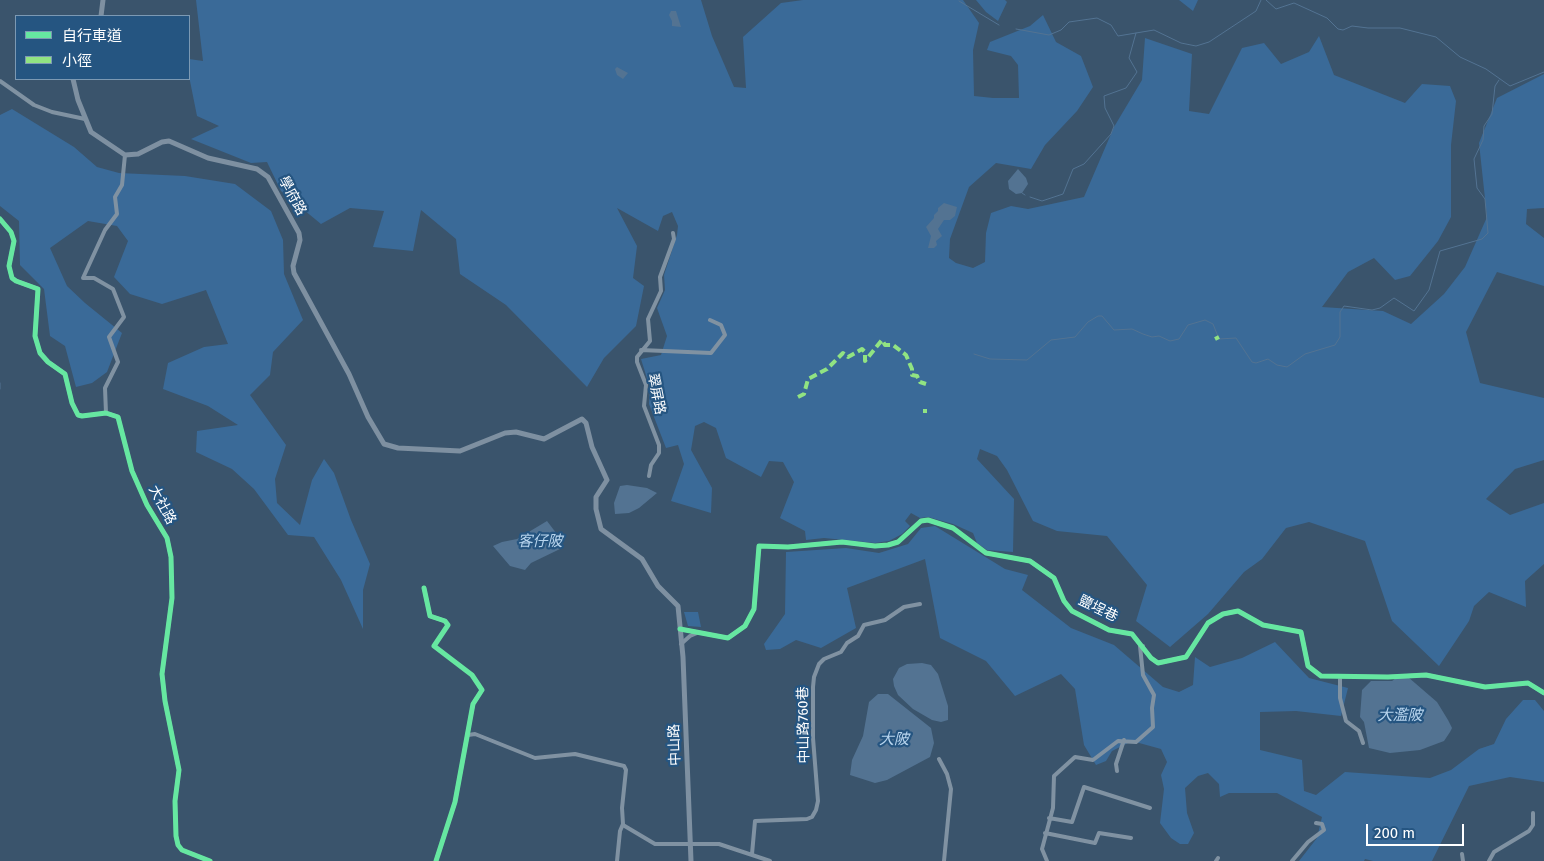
<!DOCTYPE html>
<html>
<head>
<meta charset="utf-8">
<style>
	body { margin:0 }
	#map { position:relative; width:1544px; height:861px; overflow:hidden; background:#3a546c; font-family:"Fira Sans","Noto Sans TC",sans-serif }
	canvas { display:block }
	.legend { position:absolute; left:15px; top:15px; width:175px; height:65px; box-sizing:border-box; background:#255581; border:1px solid #7c99b3; margin:0; padding:6px 9px; list-style:none; font-size:15px; color:#fff }
	.legend li { display:flex; align-items:center; gap:10px; height:25px }
	.legend b { width:25px; border:1px solid #7c99b3 }
	.scale { position:absolute; left:1366px; top:824px; width:98px; height:22px; box-sizing:border-box; border:2px solid #fff; border-top:0; padding-left:6px; font-size:15px; line-height:18px; white-space:nowrap; color:#fff; -webkit-text-stroke:4px #255581; paint-order:stroke }
</style>
</head>
<body>
<div id="map">
<canvas width="1544" height="861"></canvas>
<ul class="legend">
<li><b style="height:6px;background:#66e7a1"></b>自行車道</li>
<li><b style="height:6px;background:#91e382"></b>小徑</li>
</ul>
<div class="scale">200 m</div>
</div>
<script>
const ctx = document.querySelector('canvas').getContext('2d');
ctx.lineJoin = 'round';
function paint(path, color) { ctx.fillStyle = color; ctx.fill(path, 'evenodd'); }
const poly = rows => new Path2D(rows.map(r => 'M' + r).join(''));
function strokePath(path, color, width, dash) { ctx.strokeStyle = color; ctx.lineWidth = width; ctx.lineCap = dash ? 'butt' : 'round'; ctx.setLineDash(dash || []); ctx.stroke(path); }
function drawText(font, color, halo, rows, align = 'center') {
  ctx.font = font + ' "Fira Sans","Noto Sans TC",sans-serif'; ctx.lineWidth = 4.5; ctx.setLineDash([]); ctx.textBaseline = 'middle'; ctx.strokeStyle = halo; ctx.fillStyle = color; for (const [text, x, y, turn = 0] of rows) {
    ctx.save(); ctx.translate(x, y); ctx.rotate((+turn || 0) * Math.PI / 180); ctx.textAlign = isNaN(turn) ? turn : align; if (halo) ctx.strokeText(text, 0, 0); ctx.fillText(text, 0, 0); ctx.restore();
  }
}
paint(poly([
	[196,0,701,0,712,36,734,87,746,88,743,37,781,3,803,0,963,0,979,23,973,50,974,96,993,98,1019,98,1018,65,1011,56,987,50,990,42,1030,26,1043,15,1056,42,1081,56,1093,87,1077,111,1045,145,1031,169,996,163,969,187,950,239,949,258,956,263,973,268,985,262,986,233,991,213,1011,206,1028,209,1084,197,1114,127,1142,80,1145,38,1192,54,1189,111,1209,114,1242,48,1264,43,1281,64,1309,52,1319,36,1334,75,1405,103,1422,84,1450,86,1456,101,1451,145,1451,217,1438,241,1410,276,1395,280,1374,258,1348,272,1322,307,1383,311,1411,324,1444,294,1465,267,1487,217,1479,143,1497,98,1544,74,1544,208,1527,209,1526,224,1544,238,1544,286,1497,272,1466,332,1480,383,1544,398,1544,460,1515,469,1486,499,1510,515,1544,503,1544,564,1525,581,1526,607,1489,592,1474,606,1469,621,1439,666,1392,621,1365,541,1309,522,1286,528,1262,559,1244,572,1208,614,1170,647,1136,621,1147,585,1107,536,1057,531,1033,521,1007,470,997,456,980,449,977,459,1014,499,1013,552,987,550,977,543,973,533,953,524,928,517,920,518,911,513,905,521,910,526,902,534,889,541,875,543,824,538,806,540,805,531,780,518,794,482,783,462,769,461,761,477,726,458,716,428,704,422,695,426,691,450,712,488,711,513,671,501,684,464,678,445,666,448,649,404,650,388,641,359,661,355,667,336,657,308,665,290,664,275,677,235,678,226,672,212,663,216,658,231,617,208,637,246,633,278,644,286,636,326,604,358,587,387,506,305,460,274,456,239,421,210,413,251,373,247,384,211,350,208,321,224,281,191,267,162,251,163,191,139,219,126,197,116,189,76,189,59,203,61],
	[976,0,1005,0,1007,2,998,21,986,12],
	[1179,0,1198,0,1193,11],
	[12,109,74,147,97,167,119,173,185,176,235,184,271,211,283,240,284,274,303,320,273,352,270,375,250,395,286,445,275,479,277,503,300,525,312,480,324,459,334,473,351,520,370,564,363,590,363,629,341,580,314,537,288,535,254,489,232,469,196,452,197,431,238,425,208,406,163,389,168,363,204,347,228,344,206,290,162,304,130,294,114,277,128,241,117,226,88,221,50,248,67,286,85,303,122,333,107,372,92,383,76,387,65,346,50,336,44,289,20,265,19,221,0,206,0,115],
	[935,526,1005,569,1028,575,1022,590,1071,628,1114,645,1163,687,1179,692,1193,685,1195,657,1210,667,1242,658,1275,642,1309,678,1348,688,1341,716,1296,711,1260,712,1260,750,1302,760,1304,791,1316,795,1345,772,1430,778,1451,770,1479,749,1494,744,1506,719,1523,700,1535,700,1544,711,1544,782,1510,777,1469,786,1432,861,1373,861,1365,859,1364,861,1299,861,1317,838,1322,817,1277,793,1229,793,1220,797,1219,784,1208,773,1198,776,1185,788,1187,813,1194,833,1188,844,1180,844,1171,838,1160,823,1164,789,1161,775,1167,762,1161,749,1132,741,1112,751,1106,761,1096,765,1084,745,1075,689,1061,674,1015,696,986,661,940,638,925,559,847,588,856,628,821,648,796,640,780,649,766,650,764,644,785,614,786,552,846,548,879,553,908,544,921,528],
	[684,612,698,612,701,627,688,626]
]), '#3a6a98');
paint(poly([
	[671,11,676,11,681,27,672,26,672,21,669,15],
	[617,67,628,73,623,79,617,75,615,69],
	[1018,169,1026,178,1028,184,1022,193,1016,194,1009,189,1008,181],
	[944,203,957,207,955,216,950,220,944,220,938,229,942,236,936,241,937,245,934,248,928,248,931,236,926,227,934,218,934,215,938,211,938,208],
	[627,485,647,488,657,493,639,508,629,513,615,514,614,503,620,486],
	[547,521,563,542,560,549,531,563,525,570,510,566,493,546,502,542,517,539],
	[922,663,931,665,938,674,948,706,948,720,941,722,932,720,913,709,898,695,894,686,893,679,899,668,907,664],
	[1408,677,1437,702,1448,720,1452,728,1450,732,1444,741,1420,750,1390,753,1369,748,1364,722,1360,717,1362,690,1371,681,1392,681,1396,678],
	[878,694,888,694,931,728,934,743,930,757,887,780,875,783,850,775,852,760,863,736,869,702]
]), '#537392');
strokePath(poly([
	[1266,0,1276,9,1294,3,1327,18,1338,29,1343,30,1352,26,1368,28,1400,28,1436,37,1460,57,1486,69,1510,86,1544,72],
	[959,1,999,25],
	[1016,29,1049,35,1061,30,1069,22,1097,18,1111,25,1118,36,1154,30,1181,43,1196,46,1209,42,1256,11,1261,0],
	[1022,193,1025,195],
	[1030,197,1042,201,1063,194,1073,169,1084,164,1111,134,1114,126,1105,108,1104,96,1126,88,1137,72,1129,58,1136,33],
	[974,354,990,359,1027,360,1051,340,1075,337,1088,322,1098,316,1102,316,1114,330,1132,329,1143,334,1152,337,1159,336,1170,341,1179,339,1188,325,1205,320,1213,324,1219,339,1236,338,1252,362,1256,363,1268,359,1277,365,1287,367,1305,354,1335,345,1340,337,1340,312,1344,306,1372,310,1380,308,1394,298,1414,311,1429,290,1440,251,1482,239,1488,233,1485,199,1477,188,1474,159,1483,140,1484,126,1492,114,1495,86,1499,80],
	[0,383,0,389]
]), '#537392', 1);
strokePath(poly([
	[0,81,34,105,52,112,85,119],
	[0,219,11,232,14,241,9,266,12,278,16,281,38,289,35,336,40,353,48,362,65,374,72,403,78,415,82,416,106,413,118,417,132,471,147,505,167,538,171,557,172,598,162,674,165,701,179,770,175,801,176,836,178,845,182,850,210,861],
	[641,350,711,353,725,335,721,325,710,320],
	[106,413,105,388,118,362,109,337,124,317,113,289,94,278,83,278,105,230,117,214,115,197,122,185,125,155],
	[649,476,651,465,659,453,659,445,644,406,646,385,637,362,637,357,650,341,648,319,661,291,660,277,674,239,673,233],
	[424,588,430,616,445,621,448,625,434,646,472,675,482,690,473,704,455,802,436,861],
	[680,629,728,638,745,626,754,609,759,546,788,547,842,542,875,546,888,545,898,542,921,521,928,520,953,528,986,553,1030,561,1054,578,1064,601,1072,611,1109,630,1132,634,1151,658,1158,663,1186,657,1208,623,1223,614,1238,611,1263,625,1301,632,1308,666,1321,676,1388,677,1426,675,1485,687,1528,683,1544,693],
	[681,644,690,636,697,633],
	[1340,677,1340,698,1346,721,1359,731,1363,743],
	[468,735,475,734,535,758,575,754,624,766,626,770,622,808,623,824,620,831,617,861],
	[939,759,947,774,951,789,944,861],
	[1117,771,1116,764,1124,740],
	[1049,818,1072,822,1084,787,1150,808],
	[623,825,655,844,719,844,770,861],
	[1045,833,1095,843,1099,833,1131,838],
	[752,854,755,821,807,819,812,817,816,810,818,801,813,738,813,687,814,677,819,664,824,659,841,652,847,643,858,636,864,625,885,620,904,607,920,604],
	[1462,854,1463,861],
	[1047,861,1042,849,1053,808,1054,776,1075,757,1093,760,1118,741,1136,742,1153,727,1152,708,1154,695,1143,675,1140,646,1143,646],
	[1216,861,1218,858],
	[1292,861,1308,842,1324,830,1322,824,1316,823],
	[1489,861,1494,852,1529,831,1533,825,1533,813]
]), '#8092a2', 4);
strokePath(poly([
	[101,16,103,0],
	[73,79,78,100,91,132,125,155,138,154,162,142,169,141,208,158,257,169,268,177,299,233,300,240,293,266,294,273,349,374,368,417,384,444,398,448,460,451,505,433,516,432,544,439,582,419,586,423,592,447,607,480,596,497,596,509,601,529,642,559,658,586,678,606,683,657,691,861]
]), '#7e90a1', 5);
strokePath(poly([
	[1215,339,1219,337],
	[798,397,804,394,808,379,827,369,843,353,848,357,862,349,865,352,865,361,882,340,885,345,893,345,906,355,912,369,912,375,917,376,920,382,926,384],
	[923,411,927,411]
]), '#91e382', 4, [8, 4]);
strokePath(poly([
	[0,219,11,232,14,241,9,266,12,278,16,281,38,289,35,336,40,353,48,362,65,374,72,403,78,415,82,416,106,413,118,417,132,471,147,505,167,538,171,557,172,598,162,674,165,701,179,770,175,801,176,836,178,845,182,850,210,861],
	[424,588,430,616,445,621,448,625,434,646,472,675,482,690,473,704,455,802,436,861],
	[680,629,728,638,745,626,754,609,759,546,788,547,842,542,875,546,888,545,898,542,921,521,928,520,953,528,986,553,1030,561,1054,578,1064,601,1072,611,1109,630,1132,634,1151,658,1158,663,1186,657,1208,623,1223,614,1238,611,1263,625,1301,632,1308,666,1321,676,1388,677,1426,675,1485,687,1528,683,1544,693]
]), '#66e7a1', 5);
drawText('14px', '#fff', '#255581', [
	["學府路",292,196,61],
	["翠屏路",656,394,79],
	["大社路",162,505,62],
	["鹽埕巷",1098,609,26],
	["中山路760巷",804,725,-91],
	["中山路",675,745,-92]
]);
drawText('italic 15px', '#b8d5ee', '#255581', [
	["客仔陂",540,542],
	["大濫陂",1400,716],
	["大陂",894,740]
]);
</script>
</body>
</html>
